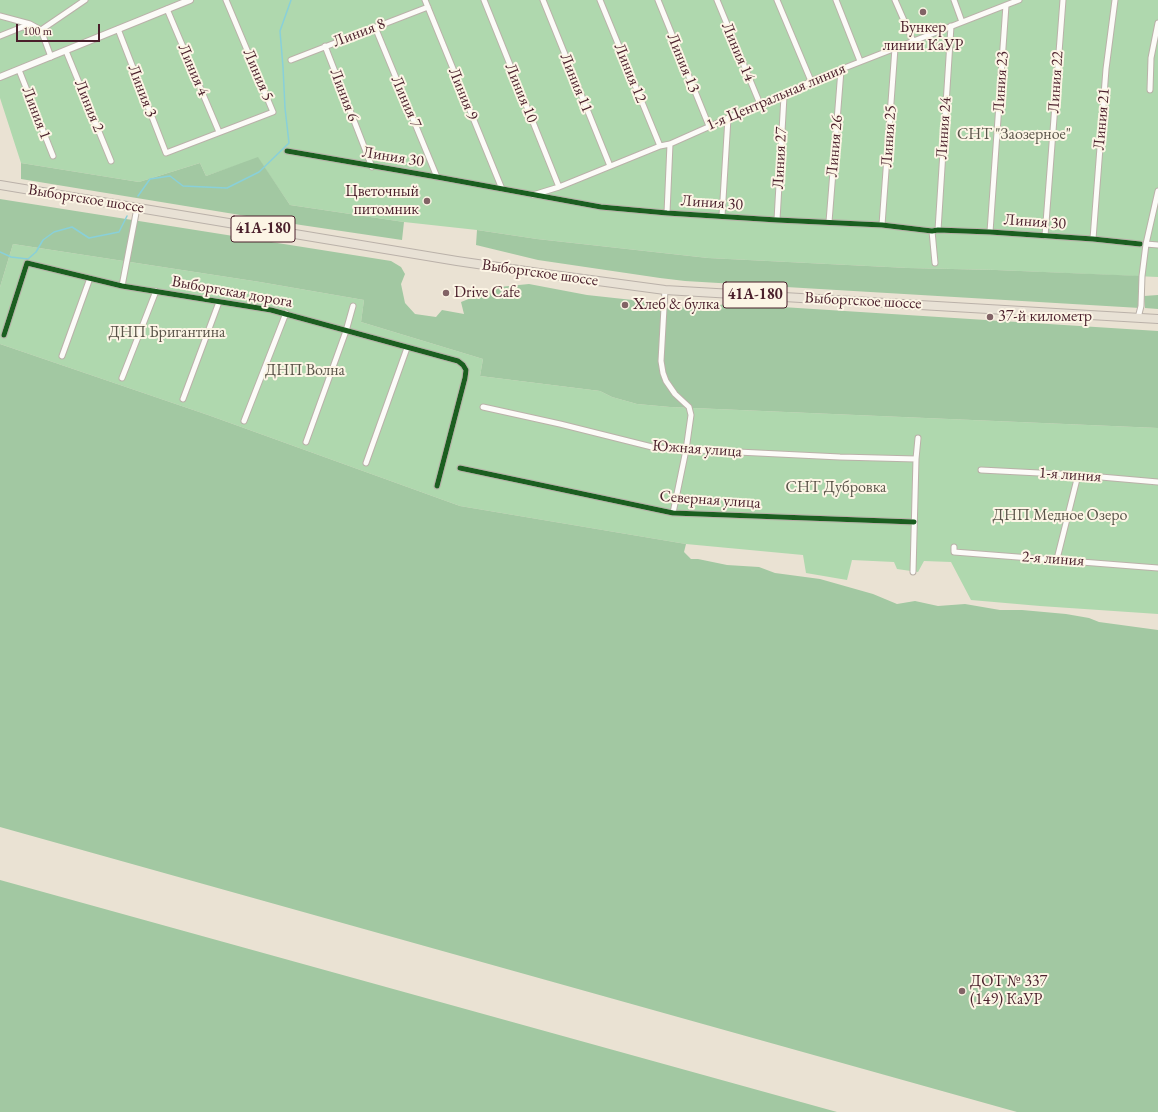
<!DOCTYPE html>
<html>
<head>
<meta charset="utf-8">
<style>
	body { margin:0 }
	#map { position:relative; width:1158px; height:1112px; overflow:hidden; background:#eae2d3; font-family:"EB Garamond",serif }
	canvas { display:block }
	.scale { position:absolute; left:16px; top:24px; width:84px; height:18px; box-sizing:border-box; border:2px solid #4a1f2b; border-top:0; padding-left:5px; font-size:12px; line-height:14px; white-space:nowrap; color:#4a1f2b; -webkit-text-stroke:3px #fcf5e5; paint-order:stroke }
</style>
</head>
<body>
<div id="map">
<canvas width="1158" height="1112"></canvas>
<div class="scale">100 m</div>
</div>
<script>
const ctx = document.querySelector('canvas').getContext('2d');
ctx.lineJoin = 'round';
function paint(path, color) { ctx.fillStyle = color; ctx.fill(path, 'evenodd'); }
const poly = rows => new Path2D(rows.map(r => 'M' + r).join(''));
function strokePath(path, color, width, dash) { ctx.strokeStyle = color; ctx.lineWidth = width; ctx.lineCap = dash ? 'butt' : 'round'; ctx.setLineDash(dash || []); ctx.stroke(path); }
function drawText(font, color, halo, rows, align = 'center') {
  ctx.font = font + ' "EB Garamond",serif'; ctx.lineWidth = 4; ctx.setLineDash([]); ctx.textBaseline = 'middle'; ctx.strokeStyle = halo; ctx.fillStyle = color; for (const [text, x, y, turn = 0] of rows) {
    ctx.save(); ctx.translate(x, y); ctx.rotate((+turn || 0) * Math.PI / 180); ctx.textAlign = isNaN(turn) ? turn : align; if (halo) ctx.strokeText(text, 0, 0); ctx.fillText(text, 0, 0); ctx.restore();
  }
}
paint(poly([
	[0,0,1158,0,1158,277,996,270,908,268,708,258,537,239,477,230,404,222,290,205,258,158,206,176,200,163,139,182,21,163,0,98],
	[13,244,260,282,364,300,361,322,483,359,480,376,600,391,612,397,637,404,670,407,1158,428,1158,614,1040,606,971,600,951,562,924,561,918,572,897,569,894,562,852,560,847,580,806,573,803,555,686,544,460,506,208,415,0,344,0,287]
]), '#afd8ae');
paint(poly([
	[258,157,290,205,404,222,402,240,301,225,21,179,21,163,139,182,200,163,206,176],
	[0,199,391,261,401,267,405,274,401,284,405,303,415,314,436,317,442,310,464,314,461,302,499,287,529,284,587,295,651,302,658,308,735,304,1158,331,1158,428,670,407,637,404,612,397,600,391,480,376,483,359,361,322,364,300,260,282,13,244,0,287],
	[477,230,537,239,708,258,908,268,996,270,1142,276,1140,308,685,281,660,278,538,260,476,245],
	[1158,295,1158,309,1145,308,1144,296],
	[0,344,208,415,460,506,686,544,684,552,691,559,698,559,727,565,759,567,775,573,820,579,873,594,897,604,915,601,938,606,965,604,1000,610,1022,610,1066,614,1089,618,1099,622,1158,630,1158,1112,1017,1112,0,827],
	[0,880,837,1112,0,1112]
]), '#a2c8a2');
strokePath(poly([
	[138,196,150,179,170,176,183,186,227,188,259,172,289,143,285,108,283,67,280,31,291,0],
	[0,252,11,257,28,259,36,252,43,240,54,232,72,227,89,238,119,232,127,216]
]), '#89d0d9', 1.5);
const minor = poly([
	[425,0,502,189],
	[484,0,559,187],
	[543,0,610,166],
	[600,0,660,146],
	[658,0,709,126],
	[717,0,760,104],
	[777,0,811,81],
	[836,0,860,61],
	[895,0,913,41],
	[954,0,962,22],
	[167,9,219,132],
	[0,16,30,24,41,30,51,57],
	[375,27,437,177],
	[118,29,166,153,273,112,226,0],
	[41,30,85,0],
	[0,36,30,24],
	[325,46,372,167],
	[66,51,111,161],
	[291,60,428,7],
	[19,70,53,156],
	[1150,90,1151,58,1158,23],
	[287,151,437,177,601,207,667,213,777,220,882,225,932,231,938,230,990,232,1093,239,1140,244],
	[533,195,559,187,660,146,670,144,760,104,784,96,811,81,1019,0],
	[667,213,670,144],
	[722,216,728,118],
	[777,220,784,96],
	[829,222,841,70],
	[882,225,895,48],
	[938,230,951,26],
	[932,231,935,263],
	[990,232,1006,5],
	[1045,236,1063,0],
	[1093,239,1106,69,1115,0],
	[1146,244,1158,245],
	[122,286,137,208],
	[665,290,661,361,663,373,666,381,675,394,689,407,691,415,686,450,673,513],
	[1138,318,1141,306,1142,276,1146,244,1158,191],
	[4,335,27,263,122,286,271,310,458,361,463,365,466,370,465,378,437,486],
	[62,356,90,278],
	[122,378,156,291],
	[183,399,219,302],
	[483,407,560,424,656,448,840,457,916,459],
	[244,421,286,313],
	[306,442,346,331,353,306],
	[366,463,407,348],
	[460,468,673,513,914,522],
	[981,470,1078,475,1158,482],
	[954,547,954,552,1158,568],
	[1057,559,1078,475],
	[913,572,916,459,918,438]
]);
const tertiary = poly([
	[0,77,190,0]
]);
const primary = poly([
	[0,185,457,261,546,274,665,290,1158,319]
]);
strokePath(minor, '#bab1a9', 7);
strokePath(tertiary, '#bab1a9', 8);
strokePath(primary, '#bab1a9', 10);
strokePath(minor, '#fcfbf8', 5);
strokePath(tertiary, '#fcfbf8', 6);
strokePath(primary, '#e8e1d5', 8);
strokePath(poly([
	[287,151,437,177,601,207,667,213,777,220,882,225,932,231,938,230,990,232,1093,239,1140,244],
	[4,335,27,263,122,286,271,310,458,361,463,365,466,370,465,378,437,486],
	[460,468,673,513,914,522]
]), '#1b5e20', 5);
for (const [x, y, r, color] of [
	[923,12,4,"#826366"],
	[427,201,4,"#826366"],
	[446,293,4,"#826366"],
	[625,305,4,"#826366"],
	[990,317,4,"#826366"],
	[962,991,4,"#826366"]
]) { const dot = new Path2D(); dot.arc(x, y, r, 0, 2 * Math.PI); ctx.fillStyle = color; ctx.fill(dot); strokePath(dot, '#fcf5e5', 1.5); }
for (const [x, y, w] of [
	[263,229,64],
	[755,295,64]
]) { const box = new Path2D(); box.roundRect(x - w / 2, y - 13, w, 26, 3); ctx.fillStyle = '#fcf5e5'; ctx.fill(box); strokePath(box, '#4a1f2b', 1); }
drawText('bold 15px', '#4a1f2b', null, [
	["41А-180",263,229],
	["41А-180",755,295]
]);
drawText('16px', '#4a1f2b', '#fcf5e5', [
	["Бункер",923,28,"center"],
	["линии КаУР",923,46,"center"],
	["Цветочный",419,192,"right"],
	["питомник",419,210,"right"],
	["Drive Cafe",454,293],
	["Хлеб & булка",633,305],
	["37-й километр",998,317],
	["ДОТ № 337",970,982],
	["(149) КаУР",970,1000]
], 'left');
drawText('16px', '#4a1f2b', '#fcf5e5', [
	["Линия 8",359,33,-21],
	["Линия 14",738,52,67],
	["Линия 13",683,63,68],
	["Линия 4",193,70,67],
	["Линия 12",630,73,68],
	["Линия 5",258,75,67],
	["Линия 23",1001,82,-86],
	["Линия 22",1056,82,-86],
	["Линия 11",576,83,68],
	["Линия 3",142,91,69],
	["Линия 10",521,93,68],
	["Линия 9",463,94,68],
	["Линия 6",344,95,69],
	["1-я Центральная линия",776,97,-23],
	["Линия 7",406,102,67],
	["Линия 2",89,106,68],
	["Линия 1",36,113,69],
	["Линия 21",1102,119,-85],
	["Линия 24",944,128,-86],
	["Линия 25",889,136,-86],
	["Линия 26",835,146,-85],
	["Линия 30",393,157,9],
	["Линия 27",780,158,-87],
	["Выборгское шоссе",86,199,9],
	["Линия 30",712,203,4],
	["Линия 30",1035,222,4],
	["Выборгское шоссе",540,273,8],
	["Выборгская дорога",232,292,10],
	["Выборгское шоссе",863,301,3],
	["Южная улица",697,449,4],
	["1-я линия",1070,475,4],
	["Северная улица",710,500,4],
	["2-я линия",1053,559,4]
]);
drawText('16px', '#5a5449', '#fcf5e5', [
	["СНТ \"Заозерное\"",1014,135],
	["ДНП Бригантина",167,333],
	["ДНП Волна",305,371],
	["СНТ Дубровка",836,488],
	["ДНП Медное Озеро",1060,516]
]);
</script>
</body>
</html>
